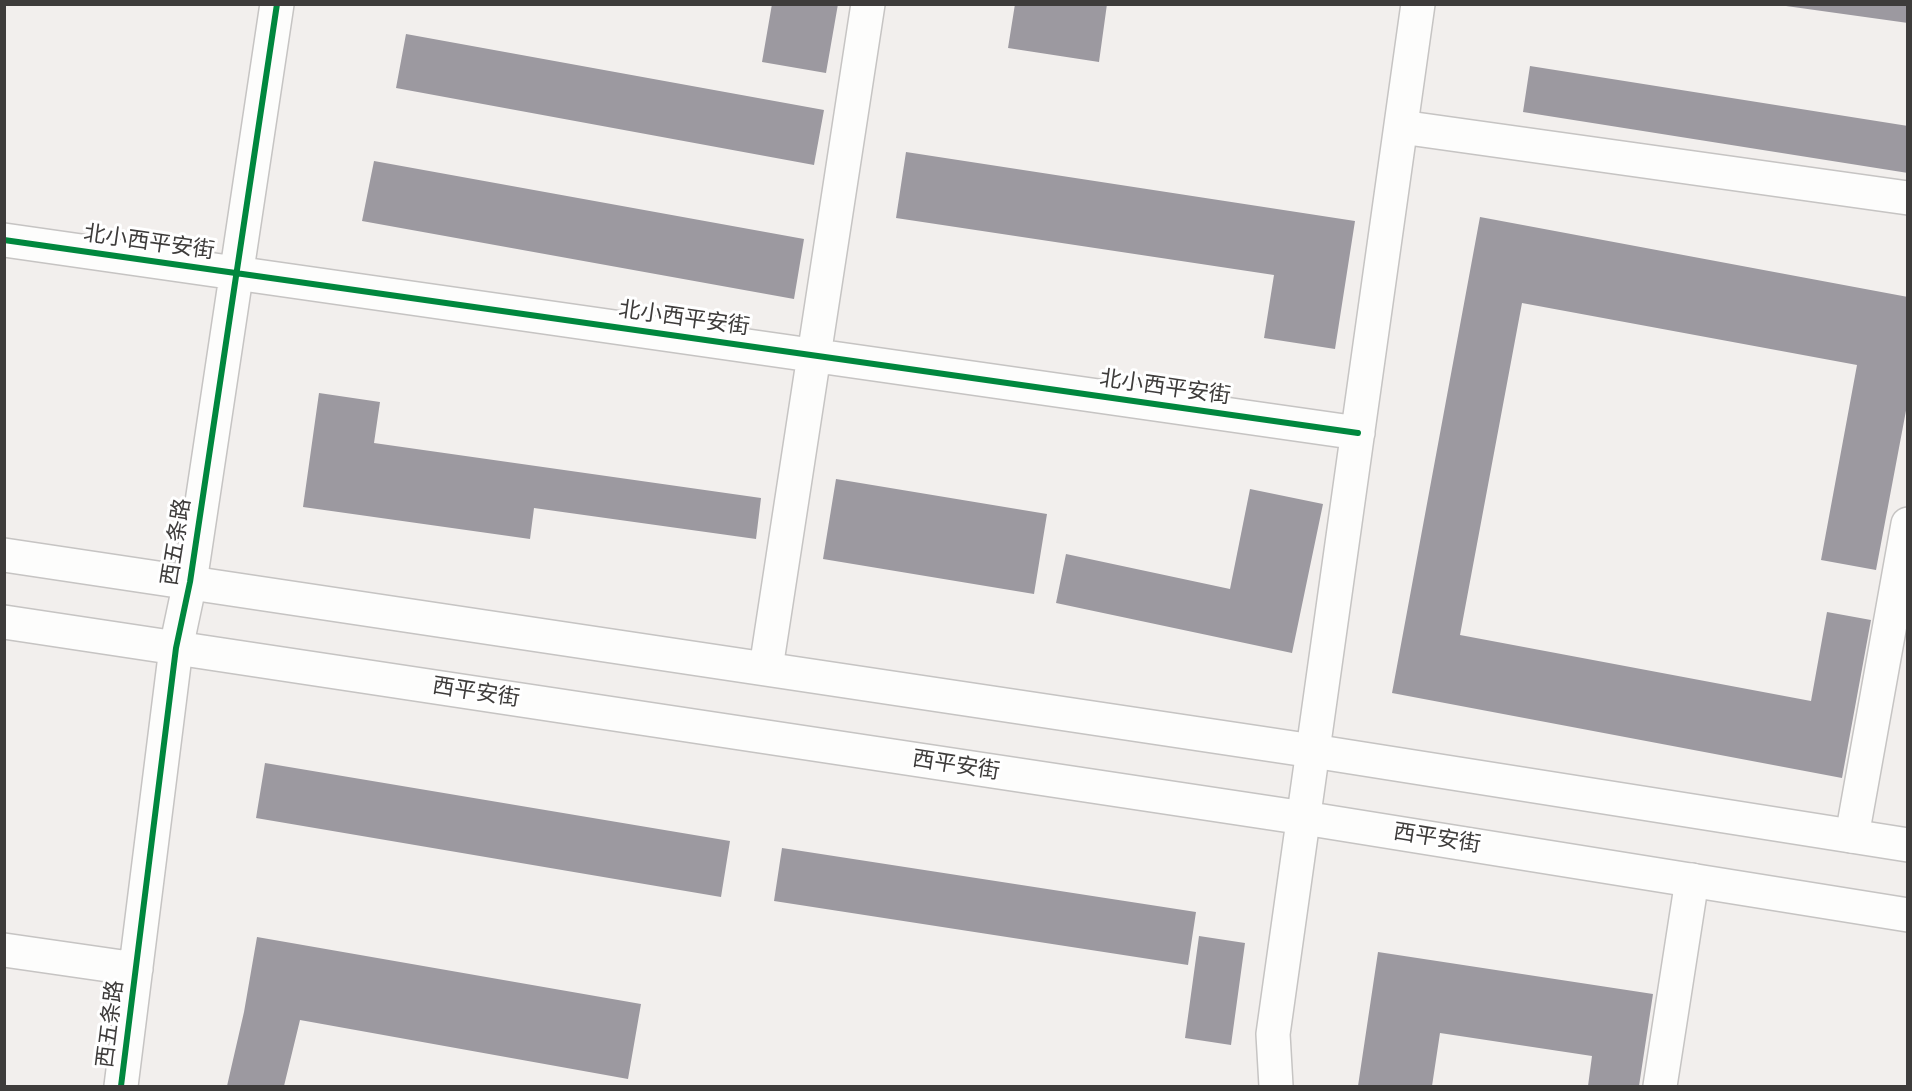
<!DOCTYPE html>
<html>
<head>
<meta charset="utf-8">
<style>
	body { margin:0 }
	#map { position:relative; width:1912px; height:1091px; overflow:hidden; background:#f2efed; font-family:"Space Grotesk",sans-serif }
	canvas { display:block }
	.frame { position:absolute; inset:0; border:6px solid #3e3c3b; pointer-events:none }
</style>
</head>
<body>
<div id="map">
<canvas width="1912" height="1091"></canvas>
<div class="frame"></div>
</div>
<script>
const ctx = document.querySelector('canvas').getContext('2d');
ctx.lineJoin = 'round';
function paint(path, color) { ctx.fillStyle = color; ctx.fill(path, 'evenodd'); }
const poly = rows => new Path2D(rows.map(r => 'M' + r).join(''));
function strokePath(path, color, width, dash) { ctx.strokeStyle = color; ctx.lineWidth = width; ctx.lineCap = dash ? 'butt' : 'round'; ctx.setLineDash(dash || []); ctx.stroke(path); }
function drawText(font, color, halo, rows, align = 'center') {
  ctx.font = font + ' "Space Grotesk","Noto Sans SC",sans-serif'; ctx.lineWidth = 6; ctx.setLineDash([]); ctx.textBaseline = 'middle'; ctx.strokeStyle = halo; ctx.fillStyle = color; for (const [text, x, y, turn = 0] of rows) {
    ctx.save(); ctx.translate(x, y); ctx.rotate((+turn || 0) * Math.PI / 180); ctx.textAlign = isNaN(turn) ? turn : align; if (halo) ctx.strokeText(text, 0, 0); ctx.fillText(text, 0, 0); ctx.restore();
  }
}
paint(poly([
	[772,4,838,4,826,73,762,62],
	[1015,4,1107,4,1099,62,1008,48],
	[1787,4,1908,4,1908,23,1786,6],
	[406,34,824,110,814,165,396,88],
	[1530,66,1908,126,1908,173,1523,112],
	[906,152,1355,221,1335,349,1264,338,1274,275,896,218],
	[374,161,804,239,794,299,362,221],
	[1480,217,1908,297,1908,400,1876,570,1821,560,1857,365,1522,303,1460,635,1811,701,1827,612,1871,620,1842,778,1392,693],
	[319,393,380,402,374,443,761,498,756,539,534,508,530,539,303,507],
	[836,479,1047,514,1034,594,823,559],
	[1250,489,1323,504,1292,653,1056,603,1066,554,1230,589],
	[265,763,730,841,721,897,256,818],
	[782,848,1196,912,1188,965,774,901],
	[1199,936,1245,943,1231,1045,1185,1038],
	[257,937,641,1004,628,1079,300,1020,284,1086,227,1086,244,1012],
	[1378,952,1653,994,1639,1086,1588,1086,1592,1056,1440,1033,1432,1086,1358,1086]
]), '#9c99a0');
const minor = poly([
	[1401,127,1908,198],
	[4,240,1358,433],
	[766,668,868,4],
	[1852,836,1908,524],
	[4,950,136,969],
	[121,1086,176,648,190,582,277,4],
	[1276,1086,1273,1034,1418,4],
	[1660,1086,1692,880]
]);
const major = poly([
	[4,555,1313,751,1908,845],
	[4,622,1304,818,1908,915]
]);
strokePath(minor, '#c6c4c3', 36);
strokePath(major, '#c6c4c3', 36);
strokePath(minor, '#fdfdfc', 33);
strokePath(major, '#fdfdfc', 33);
strokePath(poly([
	[4,240,1358,433],
	[121,1086,176,648,190,582,277,4]
]), '#00873e', 6);
drawText('22px', '#3e3c3b', '#fff', [
	["北小西平安街",149,243,8],
	["北小西平安街",684,319,8],
	["北小西平安街",1165,388,8],
	["西五条路",177,542,-81],
	["西平安街",476,693,9],
	["西平安街",956,766,9],
	["西平安街",1437,839,9],
	["西五条路",111,1024,-83]
]);
</script>
</body>
</html>
